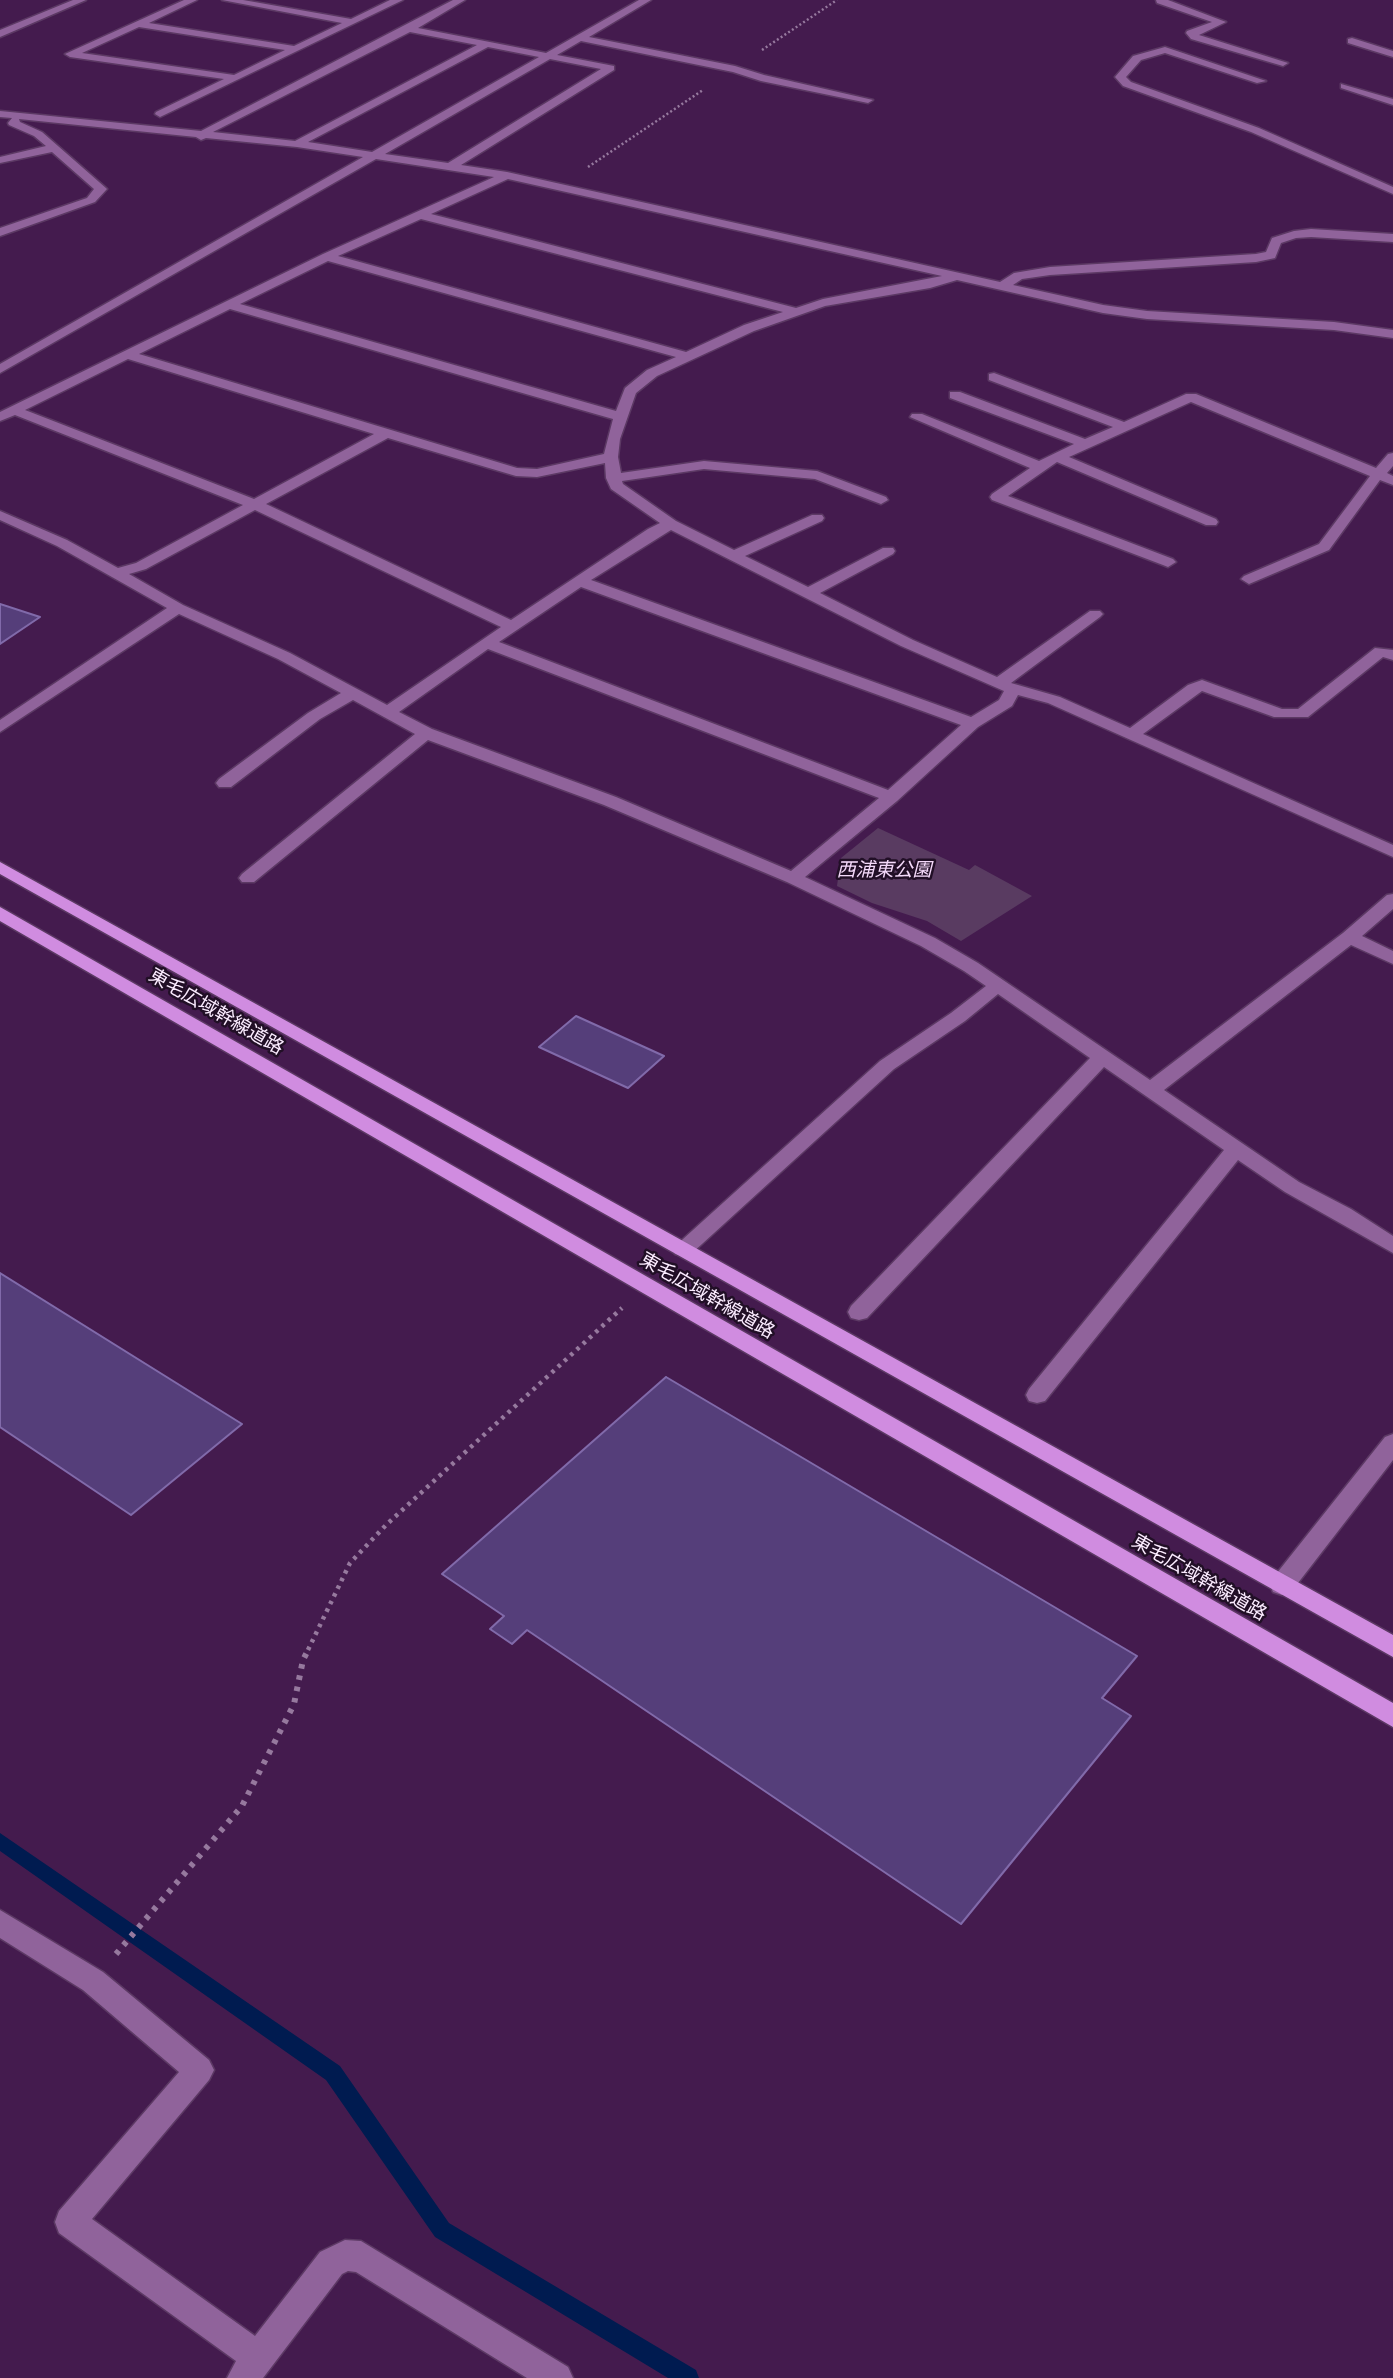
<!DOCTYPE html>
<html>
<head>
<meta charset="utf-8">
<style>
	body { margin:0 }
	canvas { display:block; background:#441b4e }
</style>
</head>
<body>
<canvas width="1393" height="2378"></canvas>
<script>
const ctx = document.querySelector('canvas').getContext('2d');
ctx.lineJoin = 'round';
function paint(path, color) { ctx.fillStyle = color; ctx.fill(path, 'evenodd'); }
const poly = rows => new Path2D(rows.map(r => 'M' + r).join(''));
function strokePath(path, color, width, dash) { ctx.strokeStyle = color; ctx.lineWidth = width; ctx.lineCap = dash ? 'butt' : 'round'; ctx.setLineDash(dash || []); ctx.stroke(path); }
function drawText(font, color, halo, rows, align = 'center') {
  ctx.font = font + ' "Roboto Serif","Noto Sans JP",serif'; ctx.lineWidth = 5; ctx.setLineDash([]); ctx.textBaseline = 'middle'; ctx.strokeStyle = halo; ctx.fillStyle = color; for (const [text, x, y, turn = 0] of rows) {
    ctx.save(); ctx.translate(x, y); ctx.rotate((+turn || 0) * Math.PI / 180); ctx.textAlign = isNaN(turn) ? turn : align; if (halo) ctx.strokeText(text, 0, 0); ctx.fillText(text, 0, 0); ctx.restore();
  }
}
paint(poly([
	[878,828,969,870,975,865,1032,896,961,941,927,921,872,903,837,886,841,858]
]), '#593b61');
paint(poly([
	[0,1833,340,2066,449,2223,696,2370,699,2378,668,2378,435,2237,326,2080,0,1851,0,1833]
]), '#001b50');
const building = poly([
	[0,604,40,617,0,644,0,604],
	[576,1016,664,1056,628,1088,539,1047,576,1016],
	[0,1273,242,1424,131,1515,0,1427,0,1273],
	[666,1377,1137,1656,1102,1698,1131,1716,961,1924,527,1630,512,1644,490,1629,504,1616,442,1574,666,1377]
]);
paint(building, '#553e7a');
strokePath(building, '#816aaa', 2);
const minor = poly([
	[73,0,86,0,0,37,0,30,73,0],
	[184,0,197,0,149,23,294,46,342,23,222,0,243,0,351,19,390,0,403,0,160,117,155,114,156,112,224,79,70,57,65,54,184,0],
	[139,27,285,50,234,75,82,53,139,27],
	[453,0,465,0,418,28,546,53,639,0,651,0,589,37,735,66,764,75,873,100,868,103,761,81,733,72,581,41,557,55,614,66,614,70,461,165,507,172,1000,282,1014,273,1050,267,1256,254,1266,252,1272,238,1294,231,1311,229,1393,234,1393,242,1311,237,1296,238,1281,243,1275,258,1256,262,1050,275,1022,279,1013,285,1103,305,1147,311,1334,322,1393,330,1393,338,1334,330,1147,319,1103,313,957,280,930,288,825,306,754,331,657,376,636,393,620,439,618,457,621,473,704,461,817,471,886,497,888,500,881,504,815,479,704,469,622,481,623,484,676,521,734,550,812,515,822,515,824,518,822,521,745,556,808,587,883,548,893,548,895,551,893,554,820,593,913,640,997,677,1090,611,1100,611,1103,614,1100,617,1011,683,1060,697,1130,728,1188,685,1202,680,1282,709,1298,709,1375,648,1393,650,1393,660,1383,657,1308,717,1274,717,1202,691,1143,734,1393,845,1393,857,1048,703,1018,695,1012,706,978,727,897,801,805,877,935,938,978,963,1150,1080,1343,933,1387,895,1393,894,1393,909,1362,936,1393,951,1393,964,1351,945,1164,1090,1299,1182,1351,1209,1393,1236,1393,1253,1285,1192,1238,1160,1045,1401,1037,1403,1029,1401,1026,1395,1029,1389,1224,1150,1104,1067,867,1318,859,1320,851,1318,848,1312,851,1306,1090,1058,998,994,965,1021,894,1069,691,1254,683,1256,675,1254,672,1249,880,1061,951,1013,986,986,964,971,921,946,787,882,604,805,428,740,254,882,242,882,239,878,242,874,415,734,353,700,320,719,231,787,219,787,216,783,219,779,308,713,341,693,278,659,179,614,0,732,0,720,167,608,57,546,0,520,0,511,67,540,118,568,136,563,243,505,15,415,0,421,0,412,323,254,494,177,376,159,0,373,0,364,363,157,297,147,206,138,201,140,196,137,19,119,20,122,42,132,107,189,95,202,0,236,0,228,87,198,94,189,52,152,0,163,0,157,46,146,34,136,9,125,8,123,12,118,0,117,0,111,201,131,453,0],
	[410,32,477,45,295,141,213,132,410,32],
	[488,47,539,57,372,152,308,142,488,47],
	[550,59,601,69,448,163,385,154,550,59],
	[508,179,942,276,823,299,796,308,431,214,508,179],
	[421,219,783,312,744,325,686,352,338,256,421,219],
	[328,261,676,357,647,370,625,388,616,411,240,304,328,261],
	[230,309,613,419,604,454,537,469,517,468,139,354,230,309],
	[128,359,374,434,254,499,25,410,128,359],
	[388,438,516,476,537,477,605,463,606,478,611,489,660,523,648,529,511,620,266,504,388,438],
	[255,510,501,627,387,705,290,653,183,605,129,574,146,569,255,510],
	[671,530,901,646,1004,691,999,700,971,717,591,580,671,530],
	[581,587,961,725,888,790,499,642,581,587],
	[488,649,879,798,791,871,616,797,432,729,399,712,488,649],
	[1156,0,1168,0,1226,22,1199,35,1288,63,1283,66,1191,39,1186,33,1187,31,1212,22,1157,3,1156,0],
	[1352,38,1393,51,1393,57,1348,43,1348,39,1352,38],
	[1165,47,1266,81,1257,83,1165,53,1141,60,1126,77,1131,82,1259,128,1393,187,1393,194,1251,132,1123,86,1115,77,1133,56,1165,47],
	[1341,84,1393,99,1393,105,1341,88,1341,84],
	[994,373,1124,422,1186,394,1196,394,1376,468,1388,454,1393,453,1393,466,1387,473,1393,476,1393,485,1380,480,1329,550,1249,584,1241,579,1244,576,1319,544,1370,476,1191,402,1069,457,1216,519,1218,522,1216,525,1206,525,1057,462,1008,496,1173,559,1176,562,1168,567,1163,565,992,500,990,497,992,494,1030,468,910,417,912,414,922,414,1039,461,1074,444,950,398,950,392,960,392,1085,439,1113,427,989,380,989,374,994,373],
	[1393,1434,1393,1460,1291,1592,1282,1595,1273,1592,1270,1585,1273,1578,1385,1437,1393,1434],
	[0,1910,103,1972,209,2060,214,2070,209,2080,92,2219,255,2336,320,2252,345,2240,361,2241,568,2367,573,2378,527,2378,356,2272,348,2271,342,2274,263,2378,227,2378,236,2361,59,2233,55,2222,59,2211,179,2072,83,1990,0,1938,0,1910]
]);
const highway = poly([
	[0,862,1393,1635,1393,1657,0,874,0,862],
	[0,907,1393,1703,1393,1727,0,921,0,907]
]);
strokePath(minor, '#5c3964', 3);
strokePath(highway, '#5c3964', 3);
strokePath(poly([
	[762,50,837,0],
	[588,167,703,90]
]), '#96799e', 2.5, [2, 2.5]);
strokePath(poly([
	[308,1650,350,1563,386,1525,622,1308]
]), '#96799e', 4.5, [3.5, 5]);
strokePath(poly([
	[116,1954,242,1806,294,1704,303,1660,309,1648]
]), '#96799e', 6, [4.5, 7]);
paint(minor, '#90639b');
paint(highway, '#d08ce0');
drawText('italic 19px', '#f4d9fa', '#210f26', [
	["西浦東公園",884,870]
]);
drawText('19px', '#fbecff', '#210f26', [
	["東毛広域幹線道路",216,1012,30],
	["東毛広域幹線道路",707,1296,30],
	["東毛広域幹線道路",1199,1578,30]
]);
</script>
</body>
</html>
